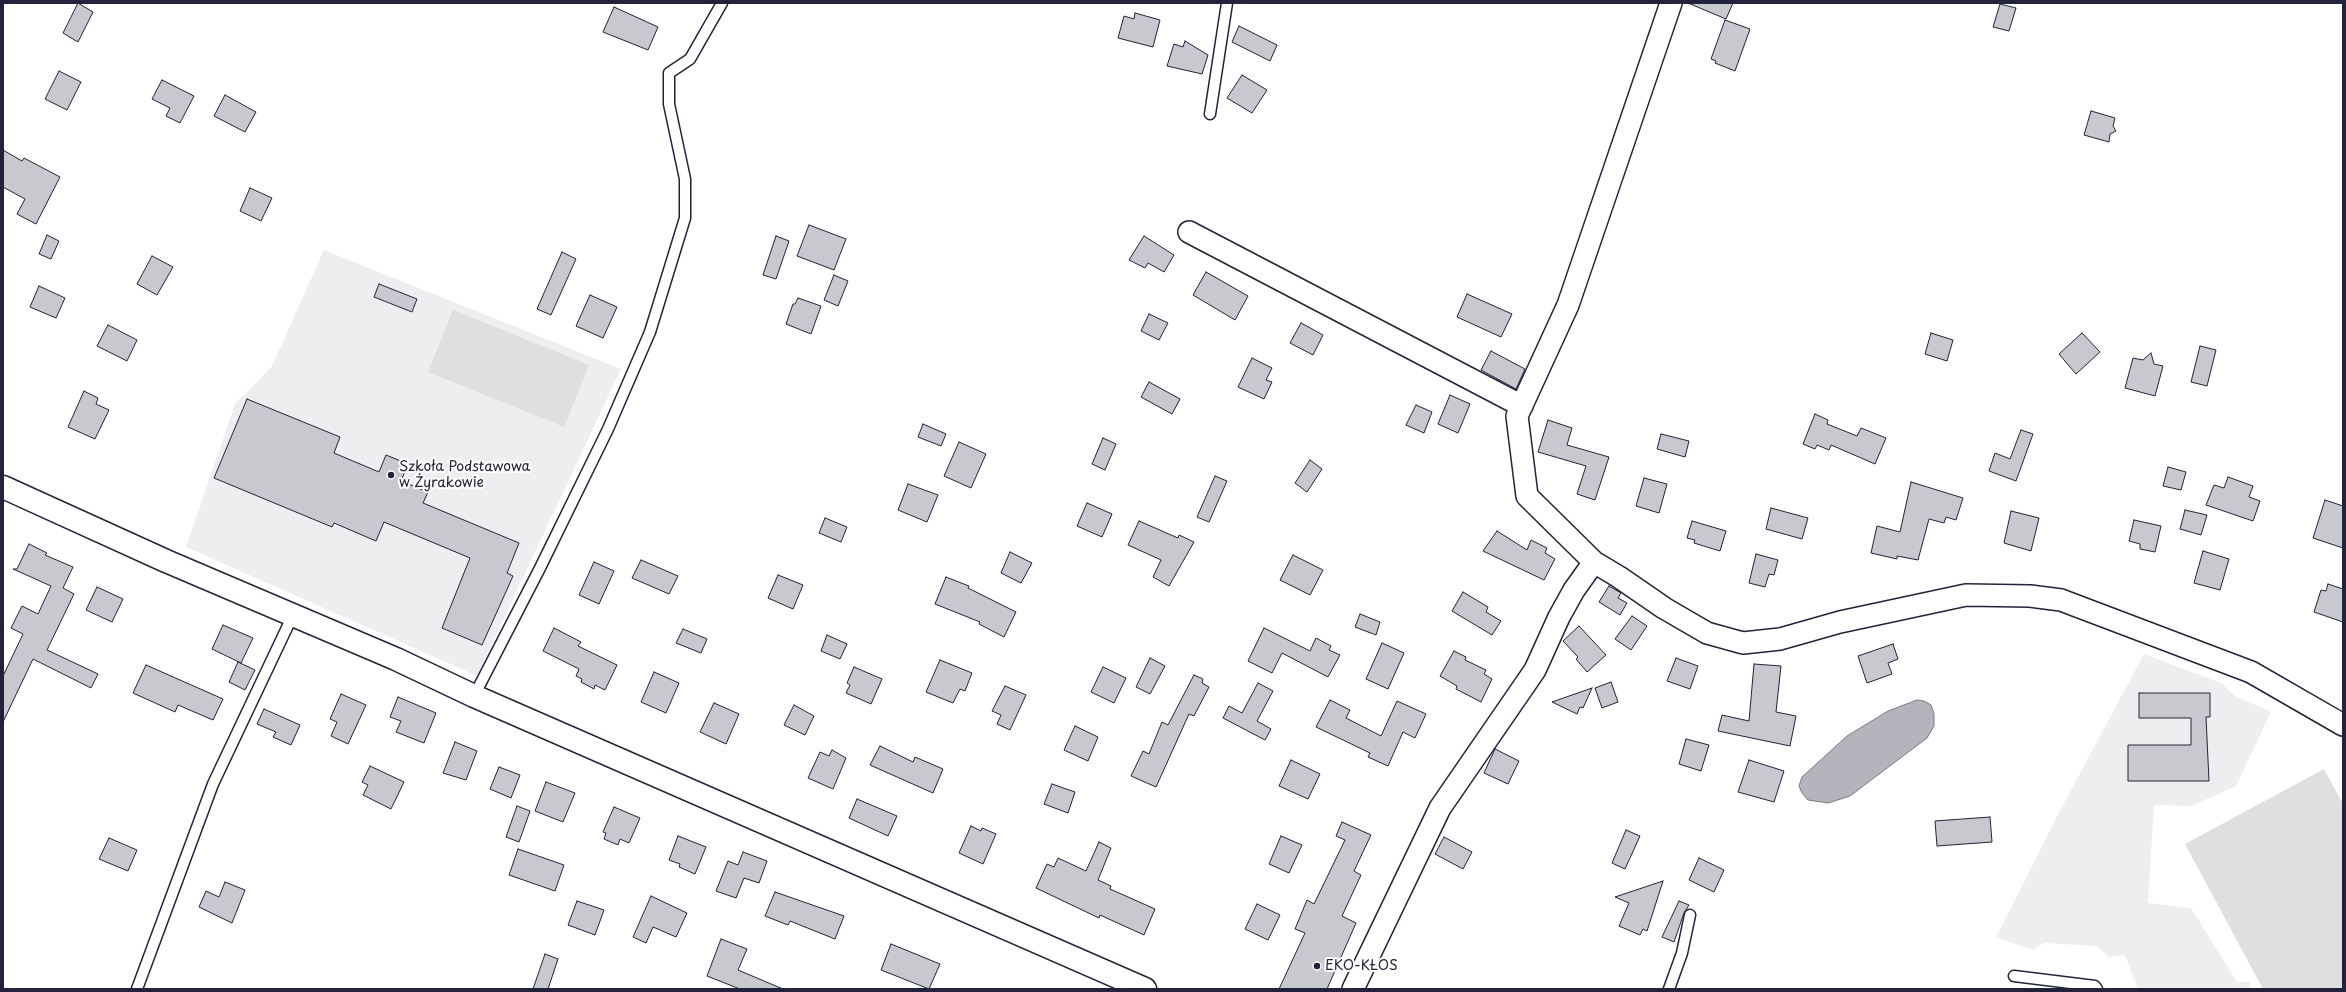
<!DOCTYPE html>
<html>
<head>
<meta charset="utf-8">
<style>
	body { margin:0 }
	#map { position:relative; width:2346px; height:992px; overflow:hidden; background:#fff; font-family:"Playpen Sans",sans-serif }
	canvas { display:block }
	.frame { position:absolute; inset:0; border:4px solid #22223b; pointer-events:none }
</style>
</head>
<body>
<div id="map">
<canvas width="2346" height="992"></canvas>
<div class="frame"></div>
</div>
<script>
const ctx = document.querySelector('canvas').getContext('2d');
ctx.lineJoin = 'round';
function paint(path, color) { ctx.fillStyle = color; ctx.fill(path, 'evenodd'); }
const poly = rows => new Path2D(rows.map(r => 'M' + r).join(''));
function strokePath(path, color, width, dash) { ctx.strokeStyle = color; ctx.lineWidth = width; ctx.lineCap = dash ? 'butt' : 'round'; ctx.setLineDash(dash || []); ctx.stroke(path); }
function drawText(font, color, halo, rows, align = 'center') {
  ctx.font = font + ' "Playpen Sans",sans-serif'; ctx.lineWidth = 4; ctx.setLineDash([]); ctx.textBaseline = 'middle'; ctx.strokeStyle = halo; ctx.fillStyle = color; for (const [text, x, y, turn = 0] of rows) {
    ctx.save(); ctx.translate(x, y); ctx.rotate((+turn || 0) * Math.PI / 180); ctx.textAlign = isNaN(turn) ? turn : align; if (halo) ctx.strokeText(text, 0, 0); ctx.fillText(text, 0, 0); ctx.restore();
  }
}
paint(poly([
	[324,250,621,369,477,676,186,547,235,404,272,366],
	[2144,654,2221,683,2235,696,2271,712,2236,786,2191,806,2154,805,2148,903,2191,908,2237,982,2250,982,2250,989,2138,989,2125,955,2109,957,2097,946,2044,943,2033,950,1996,937,2063,805]
]), '#eeeef1');
paint(poly([
	[453,310,589,365,564,427,428,372],
	[2324,769,2343,804,2343,989,2263,989,2185,844]
]), '#dfdfe2');
const water = poly([
	[1917,700,1924,701,1931,705,1934,714,1934,726,1927,738,1850,796,1828,803,1808,800,1802,793,1799,786,1802,777,1847,736,1888,711,1917,700]
]);
paint(water, '#b4b4bc');
strokePath(water, '#7a7a88', 1);
const building = poly([
	[78,3,93,12,78,42,63,33,78,3],
	[1688,3,1733,3,1726,19,1688,3],
	[2000,4,2016,8,2009,31,1993,27,2000,4],
	[614,7,658,27,648,50,603,32,614,7],
	[1135,13,1160,20,1153,47,1118,38,1124,16,1134,19,1135,13],
	[1725,20,1750,29,1735,71,1715,63,1716,61,1711,59,1725,20],
	[1239,26,1277,45,1270,61,1232,42,1239,26],
	[1185,41,1208,55,1202,74,1167,66,1174,44,1183,47,1185,41],
	[59,71,81,82,67,110,45,99,59,71],
	[1242,75,1267,90,1252,113,1227,98,1242,75],
	[162,80,194,96,180,123,166,116,170,108,152,99,162,80],
	[225,95,256,112,245,132,214,116,225,95],
	[2091,111,2115,118,2113,126,2116,131,2110,134,2109,142,2084,135,2091,111],
	[3,150,22,161,24,158,60,177,36,224,17,214,25,199,3,187,3,150],
	[250,188,272,198,261,221,240,211,250,188],
	[809,225,846,239,834,270,797,256,809,225],
	[47,235,59,241,51,259,39,254,47,235],
	[776,236,789,241,776,279,763,275,776,236],
	[1144,236,1174,255,1164,272,1148,263,1145,268,1129,260,1144,236],
	[562,252,576,259,551,315,537,309,562,252],
	[152,256,173,267,157,295,137,284,152,256],
	[1206,272,1248,296,1235,320,1193,295,1206,272],
	[834,275,848,281,838,306,824,300,834,275],
	[379,284,417,299,412,312,374,297,379,284],
	[39,286,65,298,56,318,30,307,39,286],
	[1467,294,1512,314,1501,337,1457,317,1467,294],
	[590,295,617,307,603,338,576,326,590,295],
	[798,298,821,306,811,334,786,324,793,304,795,304,798,298],
	[1149,314,1168,323,1159,340,1141,331,1149,314],
	[1301,323,1323,335,1313,355,1290,343,1301,323],
	[108,325,137,340,127,361,97,346,108,325],
	[1931,333,1953,340,1947,361,1925,354,1931,333],
	[2082,333,2100,352,2076,374,2059,354,2082,333],
	[2200,346,2216,350,2207,386,2191,382,2200,346],
	[1491,351,1525,369,1516,389,1481,370,1491,351],
	[2151,353,2154,364,2163,366,2155,396,2125,388,2133,358,2143,360,2151,353],
	[1252,358,1272,368,1266,380,1272,382,1264,399,1238,387,1252,358],
	[1149,382,1180,399,1172,414,1141,397,1149,382],
	[84,391,98,398,96,404,109,410,95,439,68,427,84,391],
	[1450,395,1470,404,1458,433,1438,424,1450,395],
	[247,399,340,437,334,453,379,472,386,455,408,464,401,481,428,492,423,503,519,543,507,573,513,576,482,645,442,628,470,558,384,522,376,541,334,523,332,527,214,478,247,399],
	[1416,405,1432,412,1424,433,1406,425,1416,405],
	[1815,414,1828,420,1827,424,1857,436,1861,428,1886,438,1875,464,1831,445,1829,450,1817,445,1815,449,1803,444,1815,414],
	[1548,420,1572,428,1567,445,1609,457,1595,500,1577,494,1586,466,1538,452,1548,420],
	[923,424,946,434,941,446,918,437,923,424],
	[2021,430,2033,434,2016,481,1989,471,1995,453,2010,459,2021,430],
	[1661,434,1689,441,1685,457,1657,449,1661,434],
	[1103,438,1116,444,1105,470,1092,464,1103,438],
	[959,442,986,454,971,488,944,476,959,442],
	[1310,460,1322,469,1307,492,1295,483,1310,460],
	[2168,467,2186,472,2181,490,2163,486,2168,467],
	[1215,476,1227,481,1209,522,1197,517,1215,476],
	[2228,477,2253,486,2249,497,2260,501,2253,521,2206,505,2214,485,2224,488,2228,477],
	[1644,478,1667,484,1659,513,1636,506,1644,478],
	[1911,482,1963,498,1956,520,1946,517,1944,523,1929,519,1918,560,1897,556,1897,559,1871,553,1877,526,1900,532,1911,482],
	[908,484,938,495,927,522,898,510,908,484],
	[2325,500,2343,506,2343,548,2313,538,2325,500],
	[1087,503,1112,514,1102,537,1077,526,1087,503],
	[1771,508,1808,518,1802,539,1766,529,1771,508],
	[2185,510,2207,515,2201,535,2180,529,2185,510],
	[2011,511,2039,518,2031,551,2004,543,2011,511],
	[825,518,847,527,841,542,819,533,825,518],
	[2134,520,2161,526,2155,552,2140,549,2140,544,2129,541,2134,520],
	[1139,521,1178,538,1179,535,1194,542,1169,586,1153,577,1161,560,1128,545,1139,521],
	[1692,521,1726,531,1720,551,1694,543,1695,540,1687,538,1692,521],
	[1497,531,1527,550,1531,540,1547,548,1545,553,1555,559,1544,580,1483,551,1497,531],
	[29,544,47,553,45,555,73,567,63,588,74,594,47,650,98,674,91,688,33,659,3,722,3,676,23,634,11,628,22,606,38,614,51,586,13,569,17,569,29,544],
	[2203,551,2229,559,2220,590,2194,583,2203,551],
	[1010,552,1032,563,1021,583,1001,573,1010,552],
	[1756,554,1778,560,1774,575,1769,574,1765,587,1749,583,1756,554],
	[1293,555,1323,570,1310,595,1280,580,1293,555],
	[641,560,678,576,669,594,632,578,641,560],
	[594,562,614,571,599,604,579,595,594,562],
	[778,575,803,585,793,609,768,598,778,575],
	[946,577,969,586,968,588,1016,612,1004,637,979,624,980,622,935,604,946,577],
	[2328,584,2343,589,2343,622,2314,612,2321,590,2326,591,2328,584],
	[1609,586,1621,593,1618,598,1627,603,1620,615,1599,602,1609,586],
	[97,587,123,599,112,622,86,610,97,587],
	[1463,592,1488,607,1486,612,1501,621,1492,635,1452,611,1463,592],
	[1360,614,1380,622,1376,635,1355,627,1360,614],
	[1632,616,1647,626,1631,650,1615,639,1632,616],
	[223,625,253,638,241,663,212,649,223,625],
	[1579,626,1606,655,1587,672,1576,659,1578,657,1563,641,1579,626],
	[554,628,581,642,578,646,617,665,605,690,595,685,594,689,581,682,582,679,576,676,579,669,543,651,554,628],
	[1264,628,1310,651,1316,638,1331,646,1329,650,1340,655,1328,677,1282,653,1272,673,1248,661,1264,628],
	[683,629,707,639,701,653,676,643,683,629],
	[827,635,847,644,840,659,821,651,827,635],
	[1382,643,1404,653,1388,689,1366,679,1382,643],
	[1893,644,1898,659,1888,663,1892,674,1867,683,1858,656,1893,644],
	[1454,651,1466,657,1465,660,1486,670,1484,674,1492,679,1481,702,1456,689,1457,686,1440,676,1454,651],
	[1150,658,1165,666,1150,694,1136,687,1150,658],
	[1676,658,1698,666,1690,689,1667,681,1676,658],
	[940,660,972,673,965,691,960,689,953,703,926,692,940,660],
	[238,662,255,670,245,690,229,682,238,662],
	[1754,664,1781,666,1776,712,1796,716,1790,746,1718,731,1722,715,1749,721,1754,664],
	[146,665,223,699,213,720,178,705,175,712,133,693,146,665],
	[854,667,882,679,871,704,846,693,850,685,847,683,854,667],
	[1103,667,1126,678,1114,703,1091,692,1103,667],
	[654,672,679,683,666,713,641,702,654,672],
	[1194,675,1203,679,1202,683,1209,687,1194,716,1189,714,1156,787,1131,776,1143,751,1149,754,1162,722,1168,725,1194,675],
	[1611,682,1618,702,1602,708,1595,688,1611,682],
	[1258,683,1273,691,1257,721,1271,729,1265,740,1223,718,1229,706,1242,713,1258,683],
	[1005,686,1026,695,1010,730,997,724,1001,715,992,711,1005,686],
	[1592,688,1583,708,1580,707,1577,714,1552,702,1592,688],
	[2139,693,2210,693,2210,717,2206,717,2209,781,2128,781,2128,745,2191,745,2191,718,2139,718,2139,693],
	[341,694,366,705,348,744,331,736,337,722,330,719,341,694],
	[398,697,436,713,424,743,396,732,401,721,390,717,398,697],
	[1330,700,1350,710,1346,718,1381,736,1397,701,1426,714,1415,738,1403,732,1388,766,1368,757,1370,753,1316,727,1330,700],
	[714,703,739,714,726,744,700,732,714,703],
	[794,705,814,716,805,735,784,725,794,705],
	[264,709,300,725,291,745,273,737,276,732,257,724,264,709],
	[1075,726,1098,737,1088,761,1064,750,1075,726],
	[1686,739,1709,745,1701,771,1679,764,1686,739],
	[455,742,477,751,466,780,443,773,455,742],
	[880,746,913,762,915,757,943,769,933,793,870,765,880,746],
	[1495,749,1519,761,1508,784,1484,773,1495,749],
	[832,750,846,758,833,789,808,778,820,752,829,756,832,750],
	[1291,760,1320,774,1308,799,1279,786,1291,760],
	[1749,760,1784,771,1774,802,1738,792,1749,760],
	[370,766,404,782,391,809,363,795,368,785,362,782,370,766],
	[499,767,520,775,511,798,490,789,499,767],
	[546,782,575,793,563,822,535,811,546,782],
	[1052,784,1075,792,1068,813,1044,804,1052,784],
	[857,799,897,816,888,836,849,818,857,799],
	[517,806,530,811,519,842,506,837,517,806],
	[614,807,640,818,629,843,620,839,618,845,604,839,606,833,603,832,614,807],
	[1990,817,1992,842,1937,846,1935,821,1990,817],
	[1342,822,1371,835,1354,871,1361,875,1342,916,1356,923,1327,989,1279,989,1305,933,1295,929,1307,900,1314,904,1345,840,1336,836,1342,822],
	[971,826,981,831,982,828,996,834,983,864,959,853,971,826],
	[1626,830,1640,836,1625,869,1612,863,1626,830],
	[678,836,706,847,695,874,679,867,680,864,669,860,678,836],
	[1281,836,1302,845,1289,873,1269,864,1281,836],
	[1444,837,1472,852,1463,869,1435,854,1444,837],
	[109,838,137,850,128,871,99,859,109,838],
	[1099,842,1111,848,1098,880,1111,886,1110,889,1155,909,1144,935,1100,915,1099,918,1036,888,1047,864,1054,867,1058,858,1086,871,1099,842],
	[518,849,564,865,555,891,509,875,518,849],
	[743,852,767,861,759,883,744,878,736,898,716,891,728,861,738,865,743,852],
	[1699,858,1724,870,1714,892,1689,880,1699,858],
	[1663,881,1647,931,1643,929,1640,935,1619,926,1629,903,1615,897,1663,881],
	[225,882,245,890,232,923,199,907,206,891,219,897,225,882],
	[775,892,844,916,835,939,790,921,788,925,765,916,775,892],
	[651,896,687,913,676,937,653,927,646,943,633,937,651,896],
	[577,901,604,910,595,935,568,925,577,901],
	[1679,901,1689,905,1684,913,1674,942,1662,937,1679,901],
	[1257,904,1280,915,1268,940,1245,929,1257,904],
	[721,939,747,949,738,970,783,989,740,989,707,976,721,939],
	[891,944,940,964,929,989,881,970,891,944],
	[545,954,558,959,548,989,533,989,545,954]
]);
paint(building, '#c8c8cf');
strokePath(building, '#22223b', 1);
const service = poly([
	[1210,114,1227,3],
	[474,696,540,568,608,429,650,332,685,218,685,179,669,104,669,73,690,59,722,3],
	[2014,976,2095,986,2097,989],
	[137,989,213,784,293,615],
	[1669,989,1682,953,1690,915]
]);
const minor = poly([
	[1671,3,1568,305,1517,416,1527,496,1594,562,1619,577,1664,608,1707,633,1743,643,1780,639,1840,622,1966,595,2030,596,2061,600,2251,672,2343,725],
	[1189,232,1522,406],
	[1353,989,1440,808,1535,670,1559,617,1574,590,1594,562]
]);
const tertiary = poly([
	[3,487,166,561,396,659,474,696,1145,989]
]);
strokePath(service, '#22223b', 13);
strokePath(minor, '#22223b', 24);
strokePath(tertiary, '#22223b', 25);
strokePath(service, '#fff', 10);
strokePath(minor, '#fff', 21);
strokePath(tertiary, '#fff', 22);
for (const [x, y, r, color] of [
	[391,475,4,"#22223b"],
	[1317,966,4,"#22223b"]
]) { const dot = new Path2D(); dot.arc(x, y, r, 0, 2 * Math.PI); ctx.fillStyle = color; ctx.fill(dot); strokePath(dot, '#fff', 1.5); }
drawText('14px', '#22223b', '#fff', [
	["Szkoła Podstawowa",399,467],
	["w Żyrakowie",399,483],
	["EKO-KŁOS",1325,966]
], 'left');
</script>
</body>
</html>
